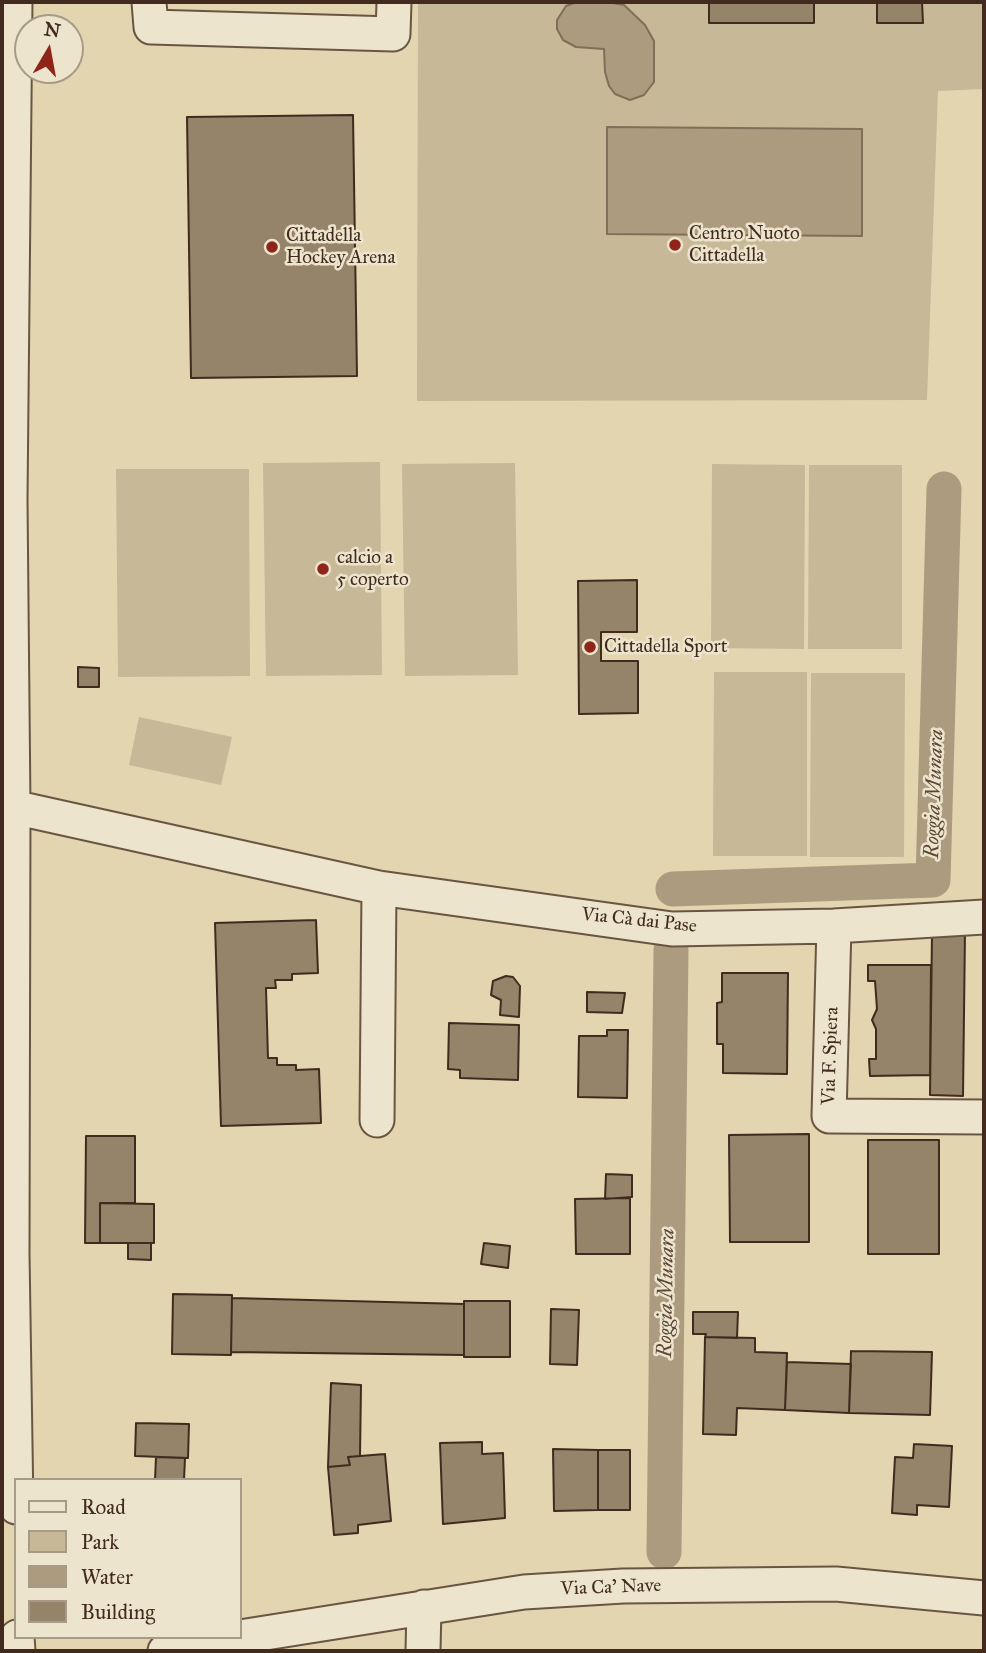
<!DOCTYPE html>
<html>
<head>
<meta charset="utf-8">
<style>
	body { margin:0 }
	#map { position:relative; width:986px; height:1653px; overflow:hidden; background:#e2d5b0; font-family:"IM FELL Great Primer",serif }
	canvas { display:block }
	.frame { position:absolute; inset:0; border:4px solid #422a1e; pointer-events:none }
	.legend { position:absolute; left:14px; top:1478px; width:228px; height:161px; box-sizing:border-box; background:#ece4cc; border:2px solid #a89a86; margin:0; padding:9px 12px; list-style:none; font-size:21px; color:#422a1e }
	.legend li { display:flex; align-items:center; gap:14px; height:35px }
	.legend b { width:35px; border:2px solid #a89a86 }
	.north { position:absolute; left:14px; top:14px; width:70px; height:70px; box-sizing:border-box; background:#ece4cc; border:2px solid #a89a86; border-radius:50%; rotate:10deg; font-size:19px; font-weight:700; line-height:28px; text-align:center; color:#422a1e }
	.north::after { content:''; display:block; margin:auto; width:24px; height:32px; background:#8f2418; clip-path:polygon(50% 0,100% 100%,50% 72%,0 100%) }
</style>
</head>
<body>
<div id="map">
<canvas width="986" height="1653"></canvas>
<div class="frame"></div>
<ul class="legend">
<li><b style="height:9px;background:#ece4cc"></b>Road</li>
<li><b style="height:19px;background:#c7b897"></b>Park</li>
<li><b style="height:19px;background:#ac9b7e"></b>Water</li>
<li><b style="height:19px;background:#95836a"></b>Building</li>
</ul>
<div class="north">N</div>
</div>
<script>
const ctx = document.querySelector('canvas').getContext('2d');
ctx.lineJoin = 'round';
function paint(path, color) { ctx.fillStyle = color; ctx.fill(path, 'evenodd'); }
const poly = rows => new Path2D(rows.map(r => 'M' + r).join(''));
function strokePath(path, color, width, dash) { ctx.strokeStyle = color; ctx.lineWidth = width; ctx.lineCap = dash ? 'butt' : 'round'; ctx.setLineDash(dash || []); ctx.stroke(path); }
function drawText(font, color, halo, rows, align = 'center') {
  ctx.font = font + ' "IM FELL Great Primer",serif'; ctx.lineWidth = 5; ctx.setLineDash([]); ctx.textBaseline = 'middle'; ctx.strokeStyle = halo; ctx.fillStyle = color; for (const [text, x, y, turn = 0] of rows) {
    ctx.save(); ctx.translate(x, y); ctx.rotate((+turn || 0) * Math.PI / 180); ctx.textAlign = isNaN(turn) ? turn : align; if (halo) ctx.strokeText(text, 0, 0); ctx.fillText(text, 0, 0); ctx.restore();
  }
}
paint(poly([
	[418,2,984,2,984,89,938,91,927,400,417,401],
	[380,462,382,675,266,676,263,463],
	[515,463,518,675,405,676,402,464],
	[712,464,805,465,804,649,711,648],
	[809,465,902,465,902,649,808,649],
	[116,469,249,469,250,676,118,677],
	[714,672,807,672,807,856,713,856],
	[811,673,905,673,904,857,810,857],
	[139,717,232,737,221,785,129,765]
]), '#c7b897');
const water = poly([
	[577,2,607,2,624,5,645,25,654,41,654,82,644,95,630,100,615,94,609,86,605,72,604,49,576,47,563,40,557,29,557,20,566,6,577,2],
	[607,127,862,129,862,236,607,234,607,127]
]);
paint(water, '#ac9b7e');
strokePath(water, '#826e58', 2);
strokePath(poly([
	[673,889,933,880,944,489],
	[664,1552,671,950]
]), '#ac9b7e', 35);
const building = poly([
	[709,2,814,2,814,23,709,23,709,2],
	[877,2,922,2,923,23,877,23,877,2],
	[353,115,357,376,191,378,187,117,353,115],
	[637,580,637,632,601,632,601,661,638,661,638,713,579,714,578,581,637,580],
	[78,667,99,668,99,687,78,687,78,667],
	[316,920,318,973,292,974,292,980,275,980,276,988,266,988,268,1058,277,1058,277,1065,296,1065,296,1070,319,1069,321,1123,221,1126,215,923,316,920],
	[965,931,963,1096,930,1095,932,933,965,931],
	[868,965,931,965,930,1075,870,1076,869,1059,876,1059,876,1029,872,1020,877,1009,875,981,868,981,868,965],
	[722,973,788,973,787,1074,723,1073,723,1044,717,1044,717,1003,722,1002,722,973],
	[506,976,513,977,520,986,519,1017,500,1015,501,1000,491,995,493,981,506,976],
	[587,992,625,993,622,1013,587,1012,587,992],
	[449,1023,519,1025,518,1080,460,1078,460,1070,448,1069,449,1023],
	[607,1030,628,1030,627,1098,578,1097,579,1036,607,1036,607,1030],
	[809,1134,809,1242,730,1242,729,1135,809,1134],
	[86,1136,135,1136,135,1203,100,1203,100,1243,85,1243,86,1136],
	[868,1140,939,1140,939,1254,868,1254,868,1140],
	[606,1174,632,1175,632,1197,605,1199,606,1174],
	[630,1198,630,1254,576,1254,575,1199,630,1198],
	[100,1203,154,1204,154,1243,100,1243,100,1203],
	[128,1243,151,1243,151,1260,128,1259,128,1243],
	[484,1243,510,1246,508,1268,481,1264,484,1243],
	[173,1294,232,1295,231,1355,172,1354,173,1294],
	[232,1298,464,1304,464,1355,231,1352,232,1298],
	[464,1301,510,1301,510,1357,464,1357,464,1301],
	[551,1309,579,1310,577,1365,550,1364,551,1309],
	[693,1312,738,1312,737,1338,705,1337,706,1334,693,1334,693,1312],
	[705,1337,755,1338,755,1352,787,1353,785,1410,737,1408,736,1435,703,1434,705,1337],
	[851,1351,932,1352,930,1415,849,1413,851,1351],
	[787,1362,851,1364,849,1413,785,1410,787,1362],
	[331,1383,361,1385,360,1456,348,1457,350,1465,328,1467,331,1383],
	[136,1423,189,1424,188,1458,135,1456,136,1423],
	[482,1442,482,1454,503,1453,505,1518,443,1524,440,1443,482,1442],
	[914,1444,952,1446,949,1507,917,1505,917,1515,892,1513,895,1457,913,1458,914,1444],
	[553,1449,598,1450,598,1510,554,1511,553,1449],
	[598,1450,630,1450,630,1510,598,1510,598,1450],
	[385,1454,391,1521,358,1525,358,1533,334,1535,328,1467,350,1465,348,1457,385,1454],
	[156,1457,185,1458,184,1480,155,1480,156,1457]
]);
paint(building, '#95836a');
strokePath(building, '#422a1e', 2);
const minor = poly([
	[15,2,10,499,13,807,12,1253,16,1507],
	[149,2,151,27,393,34,394,2],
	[13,807,379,888,672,929,834,926,984,917],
	[834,926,829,1116,984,1117],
	[377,1120,379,888],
	[17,1637,18,1651],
	[240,1637,524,1592,623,1586,836,1584,984,1598],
	[165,1651,238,1637],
	[423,1651,424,1607]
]);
strokePath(minor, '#6a5542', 37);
strokePath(minor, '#ece4cc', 33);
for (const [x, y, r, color] of [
	[675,245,7,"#8f2418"],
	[272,247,7,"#8f2418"],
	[323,569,7,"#8f2418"],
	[590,647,7,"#8f2418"]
]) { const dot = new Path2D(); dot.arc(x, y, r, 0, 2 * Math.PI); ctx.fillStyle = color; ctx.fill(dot); strokePath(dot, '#ece4cc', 2.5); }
drawText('19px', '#422a1e', '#ece4cc', [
	["Centro Nuoto",689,234],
	["Cittadella",689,256],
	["Cittadella",286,236],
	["Hockey Arena",286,258],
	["calcio a",337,558],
	["5 coperto",337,580],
	["Cittadella Sport",604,647]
], 'left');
drawText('19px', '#422a1e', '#ece4cc', [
	["Via Cà dai Pase",639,921,6],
	["Via F. Spiera",831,1056,-88],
	["Via Ca' Nave",611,1588,-2]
]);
drawText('italic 21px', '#5c4636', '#ece4cc', [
	["Roggia Munara",935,794,-88],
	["Roggia Munara",667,1293,-89]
]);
</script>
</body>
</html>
